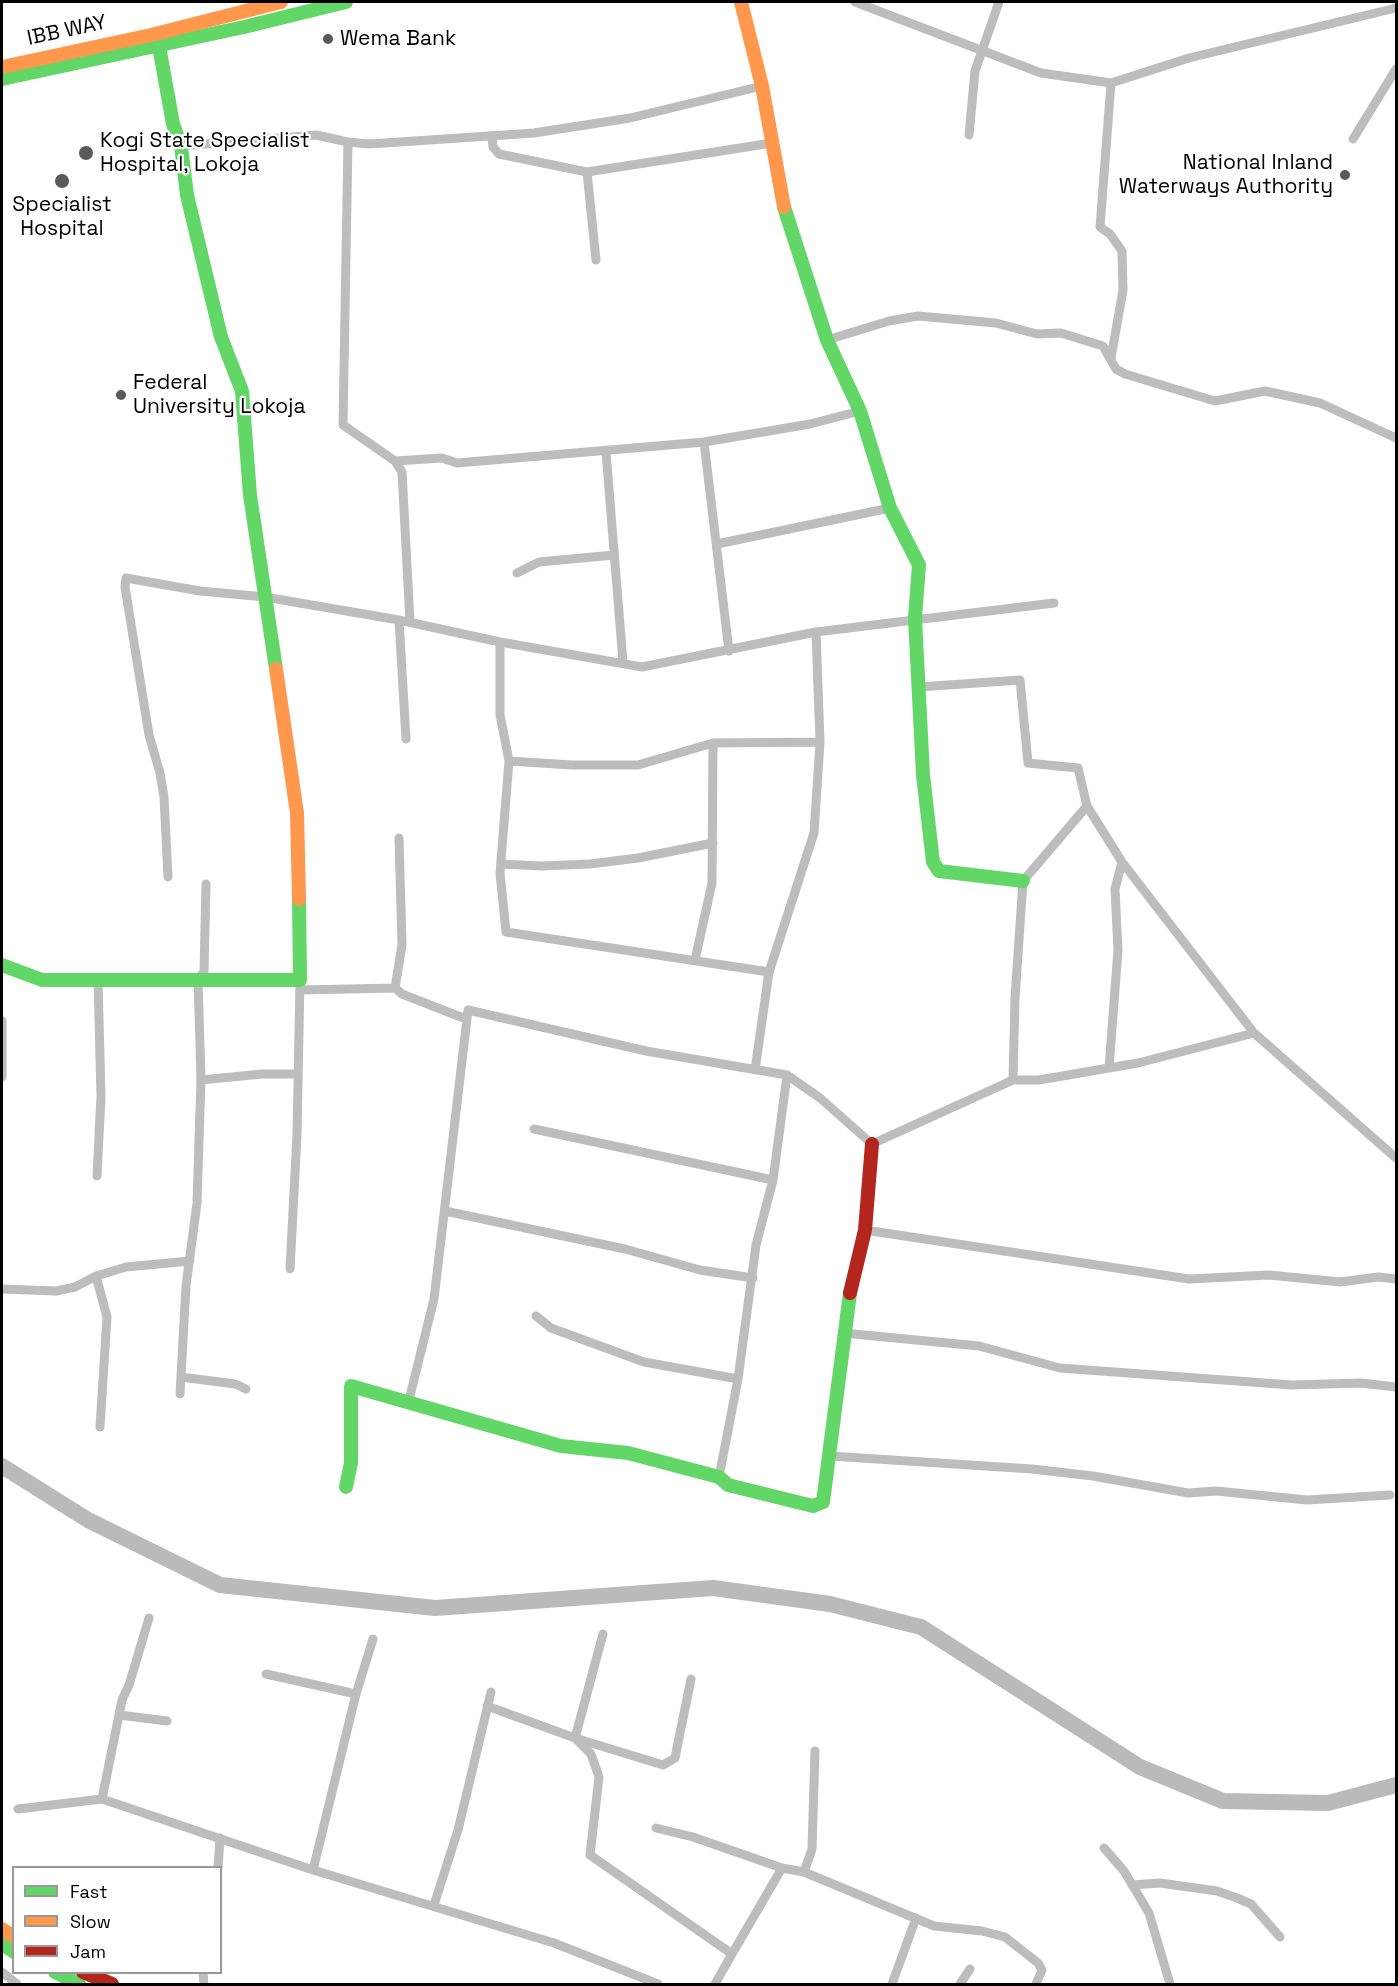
<!DOCTYPE html>
<html>
<head>
<meta charset="utf-8">
<style>
	body { margin:0 }
	#map { position:relative; width:1398px; height:1986px; overflow:hidden; background:#fff; font-family:"Space Grotesk",sans-serif }
	canvas { display:block }
	.frame { position:absolute; inset:0; border:3px solid #000; pointer-events:none }
	.legend { position:absolute; left:12px; top:1866px; width:210px; height:108px; box-sizing:border-box; background:#fff; border:2px solid #999; margin:0; padding:8px 10px; list-style:none; font-size:18px; color:#000 }
	.legend li { display:flex; align-items:center; gap:12px; height:30px }
	.legend b { width:30px; border:2px solid #999 }
</style>
</head>
<body>
<div id="map">
<canvas width="1398" height="1986"></canvas>
<div class="frame"></div>
<ul class="legend">
<li><b style="height:8px;background:#63d668"></b>Fast</li>
<li><b style="height:8px;background:#ff974d"></b>Slow</li>
<li><b style="height:8px;background:#b3261e"></b>Jam</li>
</ul>
</div>
<script>
const ctx = document.querySelector('canvas').getContext('2d');
ctx.lineJoin = 'round';
const poly = rows => new Path2D(rows.map(r => 'M' + r).join(''));
function strokePath(path, color, width, dash) { ctx.strokeStyle = color; ctx.lineWidth = width; ctx.lineCap = dash ? 'butt' : 'round'; ctx.setLineDash(dash || []); ctx.stroke(path); }
function drawText(font, color, halo, rows, align = 'center') {
  ctx.font = font + ' "Space Grotesk",sans-serif'; ctx.lineWidth = 4.5; ctx.setLineDash([]); ctx.textBaseline = 'middle'; ctx.strokeStyle = halo; ctx.fillStyle = color; for (const [text, x, y, turn = 0] of rows) {
    ctx.save(); ctx.translate(x, y); ctx.rotate((+turn || 0) * Math.PI / 180); ctx.textAlign = isNaN(turn) ? turn : align; if (halo) ctx.strokeText(text, 0, 0); ctx.fillText(text, 0, 0); ctx.restore();
  }
}
strokePath(poly([
	[2,1466,88,1520,220,1585,435,1608,713,1588,830,1604,921,1627,1140,1767,1223,1801,1328,1803,1396,1785]
]), '#bababa', 16);
strokePath(poly([
	[855,2,1041,73,1111,83,1189,58,1396,8],
	[1111,83,1100,227,1110,234,1122,251,1123,290,1111,358],
	[969,135,975,71,999,2],
	[492,137,493,147,499,154,587,172,772,143],
	[1353,139,1396,69],
	[181,146,316,135,348,142],
	[587,172,596,260],
	[827,340,889,321,918,316,996,323,1037,334,1061,333,1103,346,1116,369,1125,374,1215,401,1265,391,1320,403,1396,438],
	[704,442,729,651],
	[606,452,623,662],
	[395,461,442,458,457,463,704,442,810,424,860,411],
	[717,544,890,508],
	[517,573,539,562,614,555],
	[399,620,406,739],
	[410,622,402,472,395,461,343,425,348,142,369,144,534,133,630,118,762,86],
	[500,642,500,715,509,761,500,873,506,932,769,972],
	[919,687,1020,680,1028,763,1078,768,1087,806],
	[509,761,572,765,638,765,713,743,820,742],
	[501,864,542,866,590,864,638,858,713,843],
	[168,877,164,797,160,773,149,735,125,587,126,578,200,591,265,597,399,620,500,642,642,667,816,632,1054,603],
	[695,960,712,883,713,743],
	[395,988,402,945,399,838],
	[300,990,395,988,402,994,466,1019],
	[2,1021,2,1077],
	[1109,1068,1118,950,1115,889,1122,862],
	[755,1070,769,972,814,833,820,742,816,632],
	[201,1080,262,1074,298,1074],
	[1013,1080,1015,998,1023,881,1087,806,1122,862,1254,1033,1396,1158],
	[534,1129,773,1180],
	[97,1176,101,1096,98,980],
	[445,1211,625,1249,700,1270,753,1278],
	[865,1230,1189,1279,1269,1275,1340,1282,1378,1277,1396,1279],
	[290,1269,297,1135,300,980],
	[96,1276,107,1317,100,1427],
	[2,1289,56,1291,75,1287,96,1276,126,1267,190,1261],
	[536,1316,551,1328,644,1362,738,1379],
	[843,1333,979,1346,1060,1368,1292,1385,1361,1383,1396,1387],
	[181,1377,235,1384,246,1389],
	[180,1394,186,1286,197,1203,201,1080,198,979,204,972,206,884],
	[408,1404,434,1299,468,1010,646,1051,787,1075,820,1098,872,1144,1013,1080,1039,1080,1138,1063,1254,1033],
	[830,1456,1032,1469,1093,1476,1188,1493,1216,1491,1307,1500,1390,1495],
	[719,1477,738,1379,756,1245,773,1180,787,1075],
	[603,1634,575,1738,591,1754,599,1777,590,1855,732,1954,715,1984],
	[266,1674,356,1694],
	[487,1706,575,1738,663,1765,675,1758,691,1679],
	[119,1715,167,1721],
	[102,1799,122,1700,129,1685,149,1618],
	[18,1809,102,1799,313,1870,554,1943,658,1984],
	[656,1828,693,1837,782,1868],
	[1104,1848,1124,1871,1149,1913,1170,1984],
	[218,1868,220,1838],
	[313,1870,356,1694,373,1639],
	[804,1872,812,1849,815,1751],
	[1132,1885,1160,1883,1217,1891,1237,1898,1251,1904,1280,1937],
	[434,1905,458,1830,491,1692],
	[732,1954,782,1868,804,1872,934,1926,982,1931,1005,1937,1038,1963,1042,1970,1036,1984],
	[2,1972,17,1984],
	[203,1972,204,1984],
	[892,1984,916,1918],
	[960,1984,970,1969]
]), '#bdbdbd', 9);
strokePath(poly([
	[159,46,173,124,181,146,187,195,221,337,242,391,250,495,276,669],
	[2,79,244,27,346,2],
	[784,207,827,340,860,411,890,508,919,565,915,618,923,775,933,862,939,871,1023,881],
	[2,965,42,980,300,980,299,899],
	[346,1487,351,1463,351,1386,561,1446,628,1453,719,1477,728,1485,813,1506,823,1502,850,1293],
	[2,1944,14,1952],
	[55,1972,79,1984]
]), '#63d668', 14);
strokePath(poly([
	[741,2,762,86,784,207],
	[2,67,151,35,281,2],
	[276,669,297,813,299,899],
	[2,1929,14,1937]
]), '#ff974d', 14);
strokePath(poly([
	[850,1293,865,1230,872,1144],
	[83,1972,112,1984]
]), '#b3261e', 14);
for (const [x, y, r, color] of [
	[328,39,6,"#595959"],
	[86,153,8,"#595959"],
	[1345,175,6,"#595959"],
	[62,181,8,"#595959"],
	[121,395,6,"#595959"]
]) { const dot = new Path2D(); dot.arc(x, y, r, 0, 2 * Math.PI); ctx.fillStyle = color; ctx.fill(dot); strokePath(dot, '#fff', 2); }
drawText('21px', '#000', '#fff', [
	["IBB WAY",67,31,-12]
]);
drawText('21px', '#000', '#fff', [
	["Wema Bank",340,39],
	["Kogi State Specialist",100,141],
	["Hospital, Lokoja",100,165],
	["National Inland",1333,163,"right"],
	["Waterways Authority",1333,187,"right"],
	["Specialist",62,205,"center"],
	["Hospital",62,229,"center"],
	["Federal",133,383],
	["University Lokoja",133,407]
], 'left');
</script>
</body>
</html>
